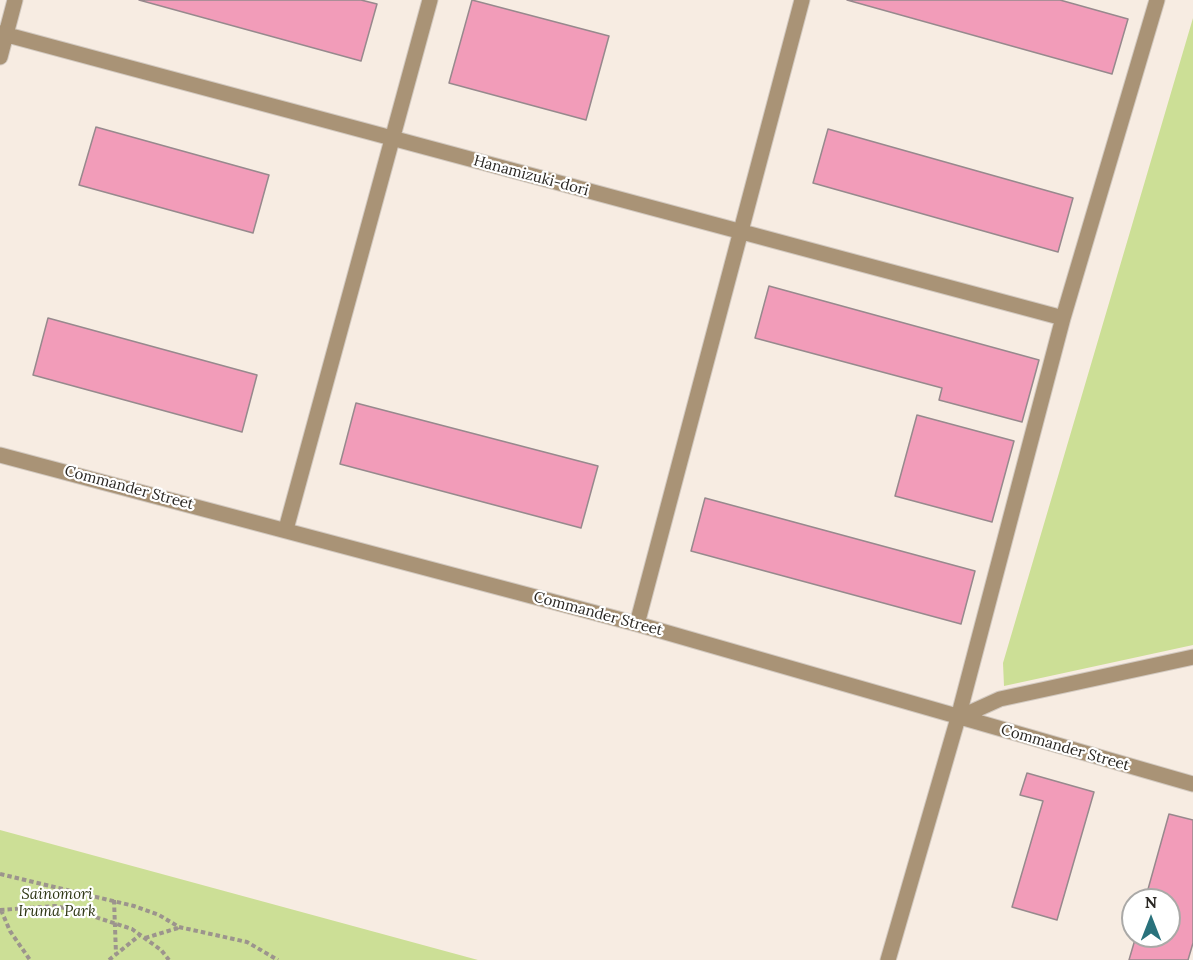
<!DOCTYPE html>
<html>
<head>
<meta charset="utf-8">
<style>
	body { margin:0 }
	#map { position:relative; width:1193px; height:960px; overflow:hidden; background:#f7ece2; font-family:Lora,serif }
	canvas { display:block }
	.north { position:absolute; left:1121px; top:888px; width:60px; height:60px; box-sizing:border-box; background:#fff; border:2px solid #aaa9a7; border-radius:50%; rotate:0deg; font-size:16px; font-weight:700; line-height:24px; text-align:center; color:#2a2723 }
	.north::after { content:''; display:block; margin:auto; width:21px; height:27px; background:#2a727c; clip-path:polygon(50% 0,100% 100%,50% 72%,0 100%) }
</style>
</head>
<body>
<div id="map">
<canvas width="1193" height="960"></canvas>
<div class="north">N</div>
</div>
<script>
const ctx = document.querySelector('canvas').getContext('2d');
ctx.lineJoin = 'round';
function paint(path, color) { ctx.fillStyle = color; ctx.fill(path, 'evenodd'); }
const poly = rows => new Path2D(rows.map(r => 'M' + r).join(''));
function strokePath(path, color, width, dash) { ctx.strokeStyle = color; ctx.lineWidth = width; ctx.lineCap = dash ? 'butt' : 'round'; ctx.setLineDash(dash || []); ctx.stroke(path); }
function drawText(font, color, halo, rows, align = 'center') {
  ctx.font = font + ' Lora,serif'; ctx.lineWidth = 4.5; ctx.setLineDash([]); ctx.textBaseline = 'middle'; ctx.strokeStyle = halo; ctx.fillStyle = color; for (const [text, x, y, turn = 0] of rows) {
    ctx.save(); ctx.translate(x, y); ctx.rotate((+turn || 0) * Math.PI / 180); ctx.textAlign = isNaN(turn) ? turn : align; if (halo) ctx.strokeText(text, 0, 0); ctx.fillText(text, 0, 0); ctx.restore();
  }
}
paint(poly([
	[1193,18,1193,645,1004,686,1003,663],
	[0,830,478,960,0,960]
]), '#ccdf96');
const building = poly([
	[139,0,361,0,377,4,361,61,139,0],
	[472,0,609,36,586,120,449,83,472,0],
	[847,0,1060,0,1128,19,1112,74,847,0],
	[96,127,269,175,253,233,79,185,96,127],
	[828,129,1073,198,1058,252,813,183,828,129],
	[769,286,1039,360,1022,422,939,400,942,388,755,338,769,286],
	[48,318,257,375,242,432,33,375,48,318],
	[356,403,598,466,581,528,340,464,356,403],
	[917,415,1014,441,992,522,895,496,917,415],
	[705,498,975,571,961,624,691,551,705,498],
	[1027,773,1094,792,1057,920,1012,907,1043,801,1020,795,1027,773],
	[1169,814,1193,820,1193,943,1188,960,1129,960,1136,936,1169,936,1169,900,1145,900,1169,814]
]);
paint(building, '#f29cb9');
strokePath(building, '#97898d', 1.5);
const minor = poly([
	[0,33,1063,318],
	[0,57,15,0],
	[0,455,637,624,1193,784],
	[286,529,430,0],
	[637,624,802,0],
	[958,718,1000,699,1193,657],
	[888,960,958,718,1063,318,1157,0]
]);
strokePath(minor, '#d2c9c0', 17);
strokePath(poly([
	[0,874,134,906,159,915,179,927,247,942,278,960],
	[114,900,116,954],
	[0,910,55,906,74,910,132,929,161,950,169,960],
	[1,910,10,931,30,960],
	[145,938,178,928],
	[109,960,140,935]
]), '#9c948d', 4, [4.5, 3]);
strokePath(minor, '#a99376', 15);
drawText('15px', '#2a2723', '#fff', [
	["Hanamizuki-dori",531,176,15],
	["Commander Street",129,488,15],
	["Commander Street",598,614,15],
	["Commander Street",1065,748,16]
]);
drawText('italic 15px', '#2f3715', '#fff', [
	["Sainomori",57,895],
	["Iruma Park",57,912]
]);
</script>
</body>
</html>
